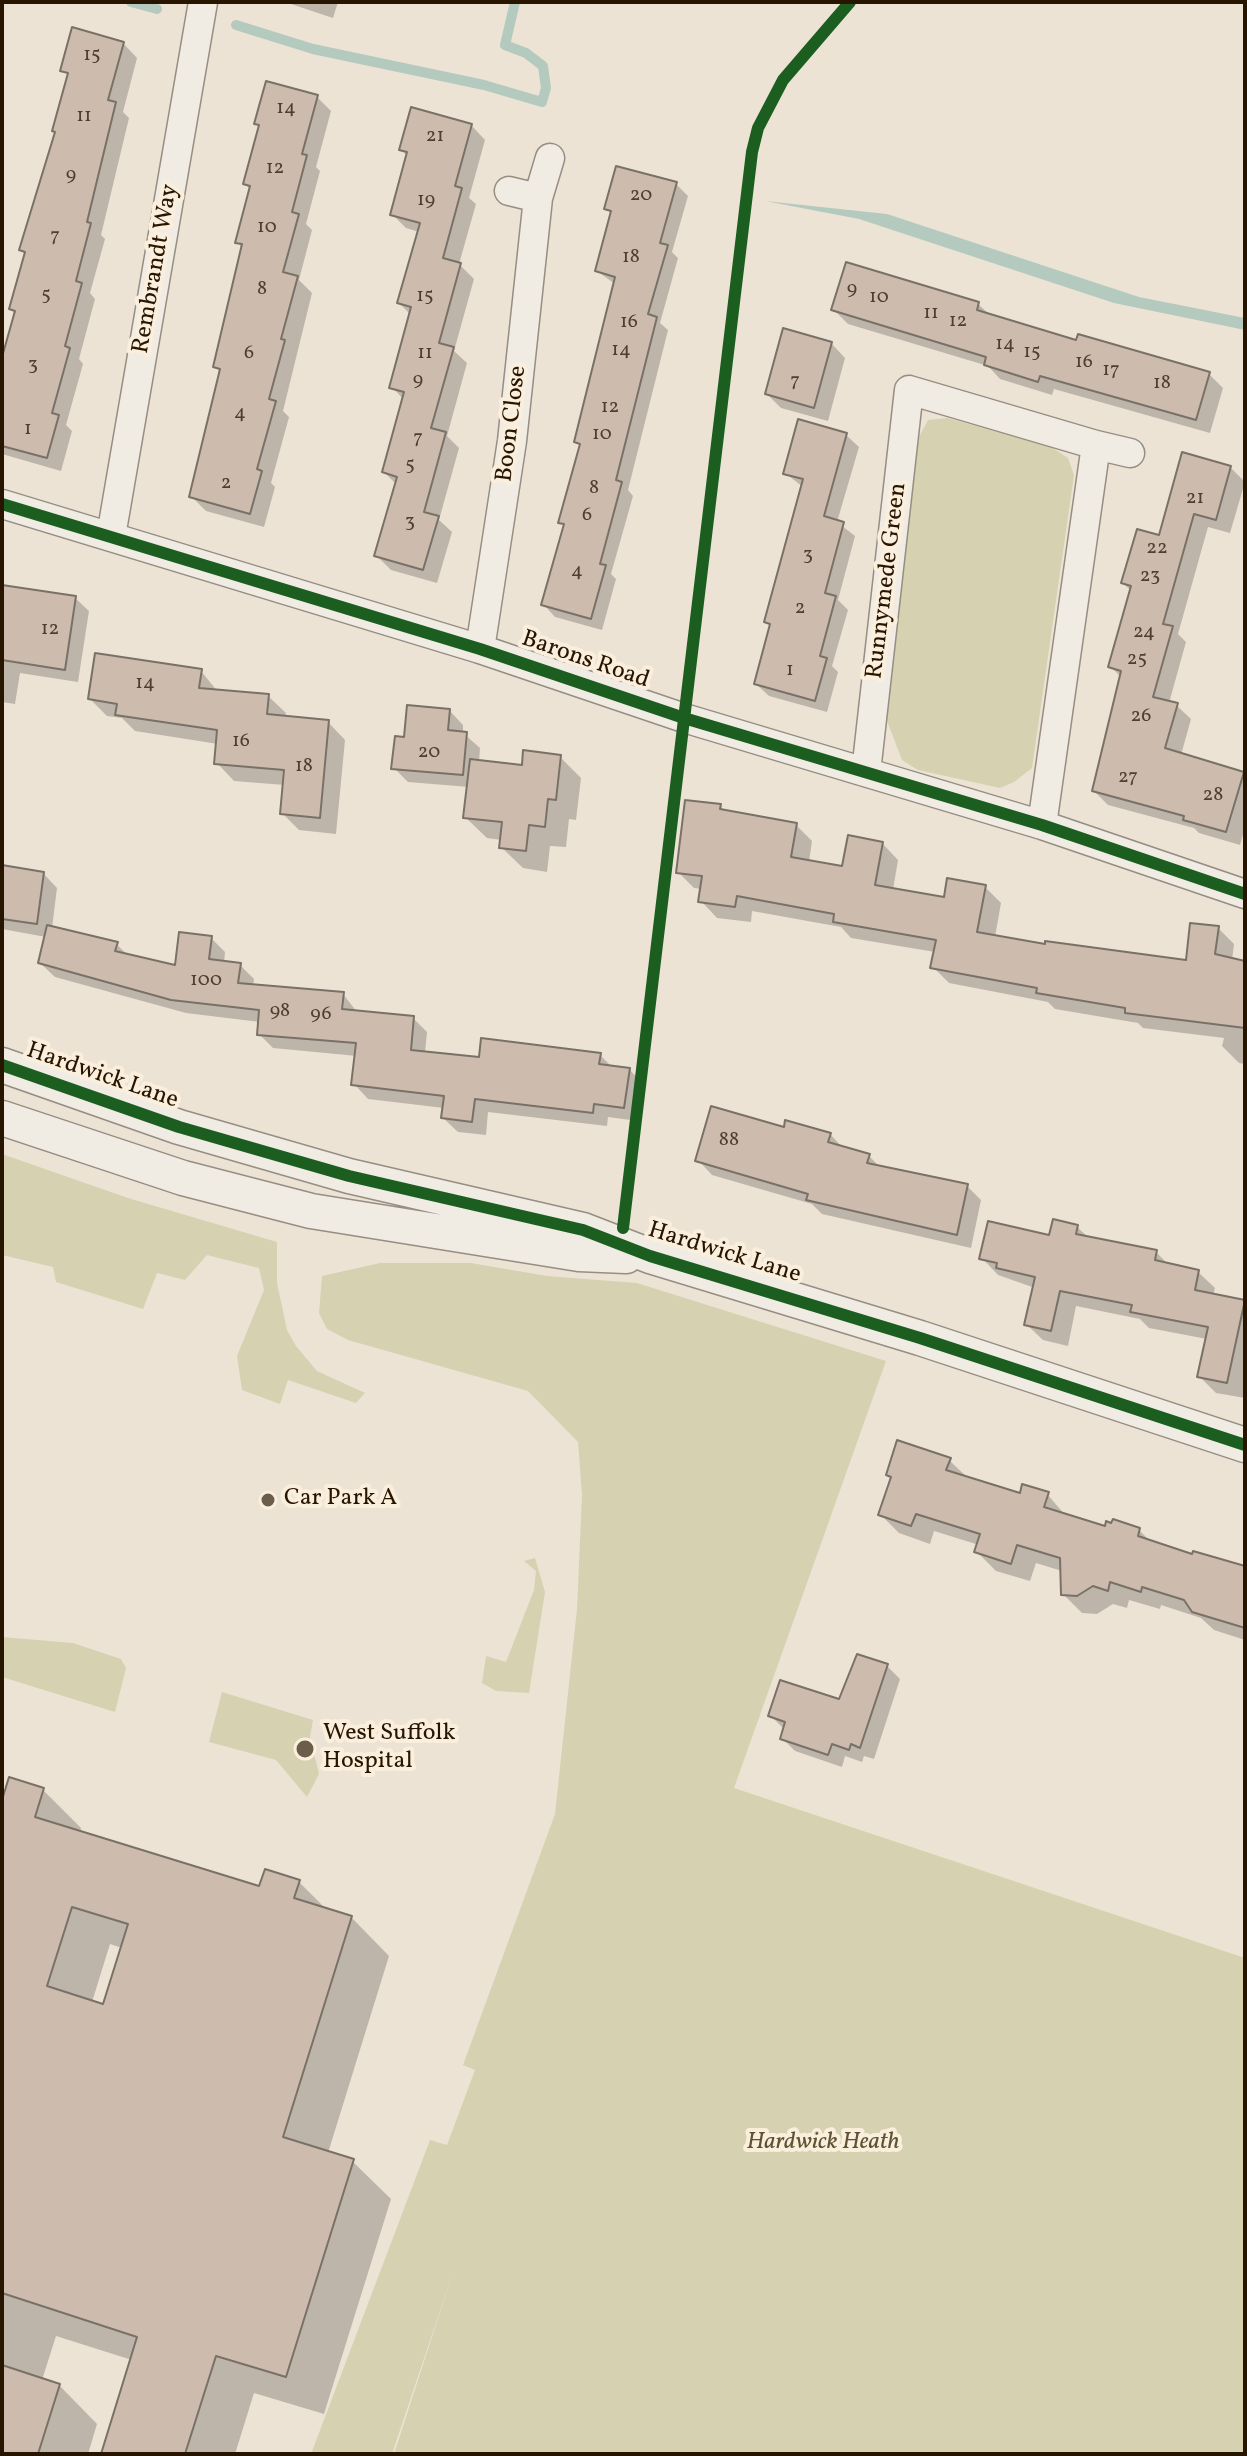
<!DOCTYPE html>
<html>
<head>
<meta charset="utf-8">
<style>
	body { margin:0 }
	#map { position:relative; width:1247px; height:2456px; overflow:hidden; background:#ede3d5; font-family:Vollkorn,serif }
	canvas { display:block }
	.frame { position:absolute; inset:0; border:4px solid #271500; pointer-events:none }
</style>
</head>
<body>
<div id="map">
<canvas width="1247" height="2456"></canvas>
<div class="frame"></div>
</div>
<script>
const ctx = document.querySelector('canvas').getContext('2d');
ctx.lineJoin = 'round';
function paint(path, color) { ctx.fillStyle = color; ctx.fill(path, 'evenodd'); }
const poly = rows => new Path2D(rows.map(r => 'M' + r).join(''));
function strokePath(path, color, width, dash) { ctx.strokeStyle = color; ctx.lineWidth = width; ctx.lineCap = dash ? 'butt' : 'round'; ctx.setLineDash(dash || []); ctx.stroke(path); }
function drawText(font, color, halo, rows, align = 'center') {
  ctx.font = font + ' Vollkorn,serif'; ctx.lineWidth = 8; ctx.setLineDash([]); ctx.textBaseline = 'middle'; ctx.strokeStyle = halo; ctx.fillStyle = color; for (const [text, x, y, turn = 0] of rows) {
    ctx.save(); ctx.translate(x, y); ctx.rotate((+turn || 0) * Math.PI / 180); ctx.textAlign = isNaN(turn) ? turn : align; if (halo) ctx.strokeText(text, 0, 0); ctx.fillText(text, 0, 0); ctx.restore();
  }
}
paint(poly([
	[947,418,1051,447,1068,458,1074,475,1032,768,1014,782,1000,788,918,770,902,760,886,718,919,437,928,420],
	[2,1154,128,1198,277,1242,277,1283,287,1330,296,1346,317,1371,365,1393,356,1403,288,1380,280,1404,242,1390,237,1356,264,1290,259,1268,207,1255,185,1280,157,1273,143,1309,56,1282,53,1267,2,1255],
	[380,1263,471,1263,547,1276,637,1283,886,1361,734,1788,1245,1958,1245,2454,394,2454,454,2269,392,2454,311,2454,430,2140,447,2145,475,2070,463,2065,555,1814,577,1609,582,1495,578,1442,528,1391,348,1340,327,1329,319,1313,322,1276],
	[535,1558,545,1592,529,1693,496,1691,482,1683,486,1656,506,1662,534,1590,536,1571,524,1561],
	[2,1637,73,1643,121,1659,126,1668,115,1712,2,1677],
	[222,1692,313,1720,310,1737,319,1774,307,1797,276,1760,209,1742]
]), '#d6d1b1');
paint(poly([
	[765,201,887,214,1139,297,1245,318,1245,330,1114,303,859,219]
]), '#b5cabf');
paint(poly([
	[285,2,338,2,333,18],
	[123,43,137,58,123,112,129,118,101,235,105,239,90,293,95,299,79,359,83,364,66,425,72,431,61,471,2,454,2,365,26,255,21,249,56,133,69,76,63,70],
	[317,97,331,111,316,167,320,171,306,224,312,230,299,280,312,293,283,411,289,417,271,483,275,487,264,527,206,511,192,497,221,372,215,366,243,248,237,242,251,190,245,184,261,127,256,123],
	[471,125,485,140,469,198,476,204,459,264,474,279,454,351,467,363,447,436,459,448,439,520,452,532,437,583,391,570,377,556,397,485,384,472,404,400,392,387,411,315,399,303,419,232,406,228,392,214,408,156,401,150],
	[676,184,688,196,672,252,678,258,660,323,668,330,628,490,633,496,611,574,616,579,602,630,555,617,544,605,565,527,560,522,582,447,576,441,615,284,597,271,613,215,606,208],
	[978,304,991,316,1078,343,1209,374,1223,388,1210,433,1054,389,1052,395,1000,379,988,366,848,324,833,309],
	[831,343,845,358,828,421,781,408,767,394],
	[846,435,859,447,837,522,855,536,838,600,848,610,832,666,838,672,827,712,769,696,756,684,772,627,766,622,803,487,785,473],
	[1230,467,1245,482,1230,533,1208,527,1178,634,1186,642,1169,703,1176,705,1191,719,1181,755,1245,776,1245,828,1240,845,1199,833,1194,828,1108,805,1094,791,1122,678,1111,667,1131,591,1123,583,1160,538],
	[2,586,75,598,89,611,78,682,20,673,15,704,2,702],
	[201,671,218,692,268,696,286,713,285,718,328,722,345,740,336,834,299,830,282,813,285,785,234,781,217,763,218,744,135,731,122,718,107,716,90,699],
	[449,710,463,725,463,733,480,748,479,762,524,767,560,757,581,778,576,820,569,819,566,847,550,846,547,872,523,868,501,847,502,840,487,838,465,817,469,787,408,782,394,768,406,739],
	[720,806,726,812,796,825,812,841,809,862,844,869,882,843,898,860,893,890,945,899,985,887,1001,903,995,937,1187,963,1218,928,1234,944,1232,960,1245,963,1245,1064,1239,1063,1222,1046,1224,1038,1143,1028,1138,1023,1055,1009,1048,1002,949,983,933,967,935,952,851,938,841,927,752,911,751,922,717,918,701,901,702,889,694,888,678,872],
	[2,867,43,873,57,888,52,928,116,944,129,956,177,968,211,938,225,952,224,963,240,965,254,979,253,986,343,994,357,1012,413,1018,427,1032,425,1053,481,1059,600,1055,613,1068,629,1069,643,1084,638,1121,608,1117,607,1126,488,1112,486,1135,458,1132,443,1118,444,1108,368,1099,354,1084,357,1056,273,1048,259,1034,260,1022,186,1013,55,977,40,963,46,937,2,929],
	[785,1129,830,1134,844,1149,868,1155,881,1168,967,1186,981,1200,971,1248,822,1214,812,1204,712,1175,698,1160],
	[1077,1227,1089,1238,1156,1252,1169,1265,1198,1272,1215,1288,1213,1296,1245,1303,1245,1398,1216,1393,1199,1376,1207,1339,1149,1328,1140,1319,1076,1306,1068,1346,1043,1340,1026,1324,1035,1288,998,1275,982,1258],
	[949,1460,969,1479,1021,1495,1047,1494,1066,1516,1106,1528,1139,1530,1152,1543,1245,1569,1245,1640,1214,1630,1201,1618,1161,1605,1160,1609,1129,1600,1127,1608,1113,1604,1097,1614,1082,1613,1063,1594,1062,1571,1036,1563,1030,1581,996,1571,977,1552,979,1545,934,1531,930,1544,899,1533,880,1514,892,1479,888,1474],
	[887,1666,900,1679,874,1759,864,1756,862,1762,845,1756,842,1767,795,1751,782,1738,783,1728,770,1715,840,1702],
	[43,1790,81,1828,80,1833,261,1889,299,1882,327,1910,351,1917,389,1956,328,2153,352,2161,391,2199,324,2414,254,2393,235,2454,103,2454,132,2360,56,2336,42,2380,59,2385,97,2424,88,2454,2,2454,2,1807],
	[110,1944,122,1948,104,2006,92,2002]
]), '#0003');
strokePath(poly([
	[131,2,157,9],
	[236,25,313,49,484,85,542,102,546,88,543,66,526,53,505,45,515,2]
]), '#b5cabf', 10);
const building = poly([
	[72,27,124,42,108,100,116,102,87,222,91,223,76,281,82,283,65,346,70,348,52,413,59,415,47,458,2,446,2,357,15,311,9,309,25,252,19,250,55,132,52,131,68,73,60,71,72,27],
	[266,81,318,95,302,154,307,155,292,212,299,214,283,272,298,276,281,339,285,340,269,399,276,401,257,469,262,471,250,514,189,497,220,369,213,367,242,244,235,243,250,186,243,184,259,125,254,124,266,81],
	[411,107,472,124,455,186,462,188,443,258,461,263,439,343,454,347,431,428,446,432,424,512,439,516,423,570,374,556,397,477,382,472,404,392,389,388,411,307,397,303,420,223,390,215,407,152,399,150,411,107],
	[616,166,677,182,660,243,668,245,648,314,657,317,616,480,622,482,600,564,606,565,591,619,541,605,564,524,558,523,580,444,574,442,615,277,595,271,611,211,604,209,616,166],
	[846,262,979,302,977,310,1076,340,1078,334,1210,372,1196,420,1040,376,1038,382,984,365,986,357,831,310,846,262],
	[783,328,832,342,814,408,765,394,783,328],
	[798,419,847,433,824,516,844,522,825,593,836,596,820,656,827,658,815,701,754,684,770,624,764,622,803,479,783,474,798,419],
	[1182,452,1231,466,1216,520,1194,514,1163,624,1173,626,1153,697,1178,703,1165,748,1244,772,1226,832,1183,820,1184,816,1092,791,1121,671,1108,667,1131,586,1121,583,1137,529,1159,535,1182,452],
	[2,585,76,596,65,670,2,660,2,585],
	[95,653,202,669,199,688,269,694,267,714,329,720,320,818,280,814,284,770,214,764,217,730,115,715,117,704,88,699,95,653],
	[407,705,450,709,448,730,467,732,463,775,391,769,395,736,404,737,407,705],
	[523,750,561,755,556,800,548,799,545,827,529,825,526,851,499,848,502,822,463,818,470,759,522,765,523,750],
	[685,800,721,804,720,809,797,823,791,857,842,866,848,835,883,842,875,885,944,897,947,878,986,885,977,932,1045,944,1045,941,1186,960,1190,923,1219,926,1215,954,1245,961,1245,1028,1125,1013,1125,1008,1036,993,1037,988,930,968,936,940,833,922,834,914,737,896,735,907,698,902,702,876,676,873,685,800],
	[2,865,44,872,37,924,2,919,2,865],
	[47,925,118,942,115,951,175,965,179,932,212,936,209,959,241,963,238,983,344,992,342,1009,414,1016,411,1050,479,1057,481,1038,601,1053,599,1064,630,1068,624,1108,594,1104,593,1113,475,1099,472,1122,441,1118,444,1096,351,1085,356,1043,257,1035,259,1010,171,1000,38,963,47,925],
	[711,1106,784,1127,785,1120,831,1133,828,1142,870,1154,867,1163,968,1184,957,1235,806,1200,808,1194,695,1161,711,1106],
	[1053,1219,1078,1225,1076,1234,1157,1250,1155,1260,1199,1270,1195,1290,1245,1300,1227,1383,1197,1377,1208,1327,1130,1312,1132,1305,1060,1291,1051,1331,1024,1325,1035,1277,996,1268,997,1263,979,1259,988,1221,1049,1235,1053,1219],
	[897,1440,951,1458,946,1470,1020,1493,1022,1484,1049,1492,1044,1507,1105,1526,1106,1521,1111,1523,1113,1519,1140,1528,1138,1536,1192,1554,1193,1551,1245,1566,1245,1628,1192,1612,1184,1600,1142,1587,1141,1592,1110,1582,1108,1591,1093,1586,1077,1596,1061,1595,1060,1558,1017,1545,1011,1564,974,1552,980,1534,916,1514,911,1526,878,1515,891,1477,886,1475,897,1440],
	[857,1654,888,1664,860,1748,851,1744,849,1750,832,1744,828,1755,780,1739,785,1722,768,1716,780,1680,839,1699,857,1654],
	[9,1777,44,1788,35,1817,259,1886,265,1869,300,1880,294,1898,352,1916,283,2137,354,2159,286,2377,216,2356,185,2454,101,2454,137,2337,2,2293,2,1800,9,1777],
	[72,1907,128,1924,103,2004,47,1986,72,1907],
	[2,2365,60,2384,38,2454,2,2454,2,2365]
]);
paint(building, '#cdbcae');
strokePath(building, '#797167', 2);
const minor = poly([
	[509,191,538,198],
	[1096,445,1130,453],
	[2,504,480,649,684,718,1042,825,1245,894],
	[111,536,203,2],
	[480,649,512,441,538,198,550,158],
	[866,772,909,390,1096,445,1042,825]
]);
const tertiary = poly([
	[2,1065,179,1127,349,1176,583,1230,650,1256,920,1338,1245,1445],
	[2,1118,183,1178,311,1211,579,1254,626,1256]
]);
strokePath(minor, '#968e83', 31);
strokePath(tertiary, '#968e83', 37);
strokePath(minor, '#f0ebe3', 28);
strokePath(tertiary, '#f0ebe3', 34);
strokePath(poly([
	[2,504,480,649,684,718,1042,825,1245,894],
	[2,1065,179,1127,349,1176,583,1230,650,1256,920,1338,1245,1445],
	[623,1228,752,152,758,128,783,80,850,2]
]), '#1b5e20', 12);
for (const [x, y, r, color] of [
	[268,1500,8,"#6c5d4b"],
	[305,1749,10,"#6c5d4b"]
]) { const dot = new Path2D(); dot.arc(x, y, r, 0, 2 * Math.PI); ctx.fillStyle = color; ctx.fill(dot); strokePath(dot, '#faeedd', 3); }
drawText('20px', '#503f2c', null, [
	["15",92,56],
	["14",286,109],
	["11",84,117],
	["21",435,137],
	["12",275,169],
	["9",71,176],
	["20",641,196],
	["19",426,201],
	["10",267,228],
	["7",55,237],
	["18",631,258],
	["8",262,290],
	["9",852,290],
	["5",46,296],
	["15",425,297],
	["10",879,298],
	["11",931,314],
	["12",958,322],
	["16",629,323],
	["14",1005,345],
	["14",621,351],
	["15",1032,353],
	["6",249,354],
	["11",425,354],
	["16",1084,363],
	["3",33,366],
	["17",1111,371],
	["9",418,381],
	["7",795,382],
	["18",1162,384],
	["12",610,408],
	["4",240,414],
	["1",28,430],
	["10",602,435],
	["7",418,439],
	["5",410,466],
	["2",226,484],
	["8",594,489],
	["21",1195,499],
	["6",587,516],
	["3",410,523],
	["22",1157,549],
	["3",808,556],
	["4",577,572],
	["23",1150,577],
	["2",800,609],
	["12",50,630],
	["24",1144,633],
	["25",1137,660],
	["1",790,671],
	["14",145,684],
	["26",1141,717],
	["16",241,742],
	["20",429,753],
	["18",304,767],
	["27",1128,778],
	["28",1213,796],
	["100",206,981],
	["98",280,1012],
	["96",321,1015],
	["88",729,1141]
]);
drawText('24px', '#271500', '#faeedd', [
	["Rembrandt Way",157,269,-80],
	["Boon Close",513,424,-83],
	["Runnymede Green",888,581,-83],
	["Barons Road",585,661,19],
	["Hardwick Lane",102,1077,19],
	["Hardwick Lane",724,1254,17]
]);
drawText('24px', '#271500', '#faeedd', [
	["Car Park A",284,1500],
	["West Suffolk",323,1735],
	["Hospital",323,1763]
], 'left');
drawText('italic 24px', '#5e5233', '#faeedd', [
	["Hardwick Heath",823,2144]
]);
</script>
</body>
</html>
